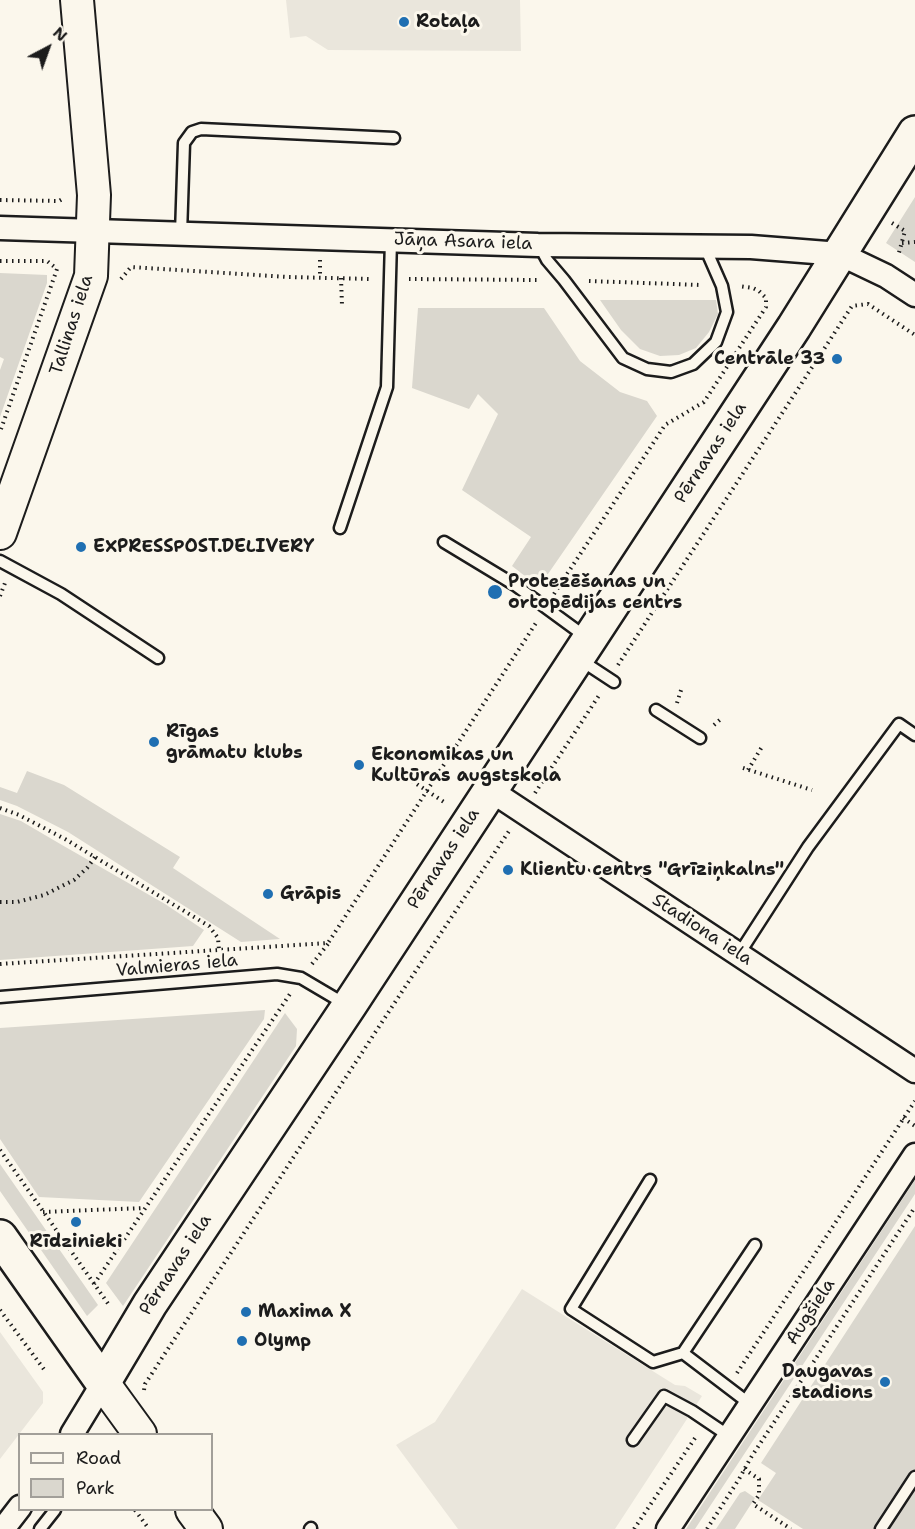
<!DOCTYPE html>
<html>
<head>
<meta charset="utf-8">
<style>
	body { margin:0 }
	#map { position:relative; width:915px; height:1529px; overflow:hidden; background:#fbf7ec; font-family:"Shantell Sans",sans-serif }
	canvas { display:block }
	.legend { position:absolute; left:18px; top:1433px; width:195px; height:78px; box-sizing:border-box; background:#fbf7ec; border:2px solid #a29f99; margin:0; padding:8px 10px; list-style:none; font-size:18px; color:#1c1c1c }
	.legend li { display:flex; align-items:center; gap:12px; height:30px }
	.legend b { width:30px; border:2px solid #a29f99 }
	.north { position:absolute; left:18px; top:18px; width:60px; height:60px; -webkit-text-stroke:4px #fbf7ec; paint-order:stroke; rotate:41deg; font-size:16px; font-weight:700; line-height:24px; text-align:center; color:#1c1c1c }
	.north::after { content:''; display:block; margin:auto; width:21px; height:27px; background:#1c1c1c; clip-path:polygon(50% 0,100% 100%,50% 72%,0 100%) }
</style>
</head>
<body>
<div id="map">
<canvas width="915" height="1529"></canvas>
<ul class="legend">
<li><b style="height:8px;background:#fbf7ec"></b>Road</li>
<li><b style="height:16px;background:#dad7ce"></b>Park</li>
</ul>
<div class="north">N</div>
</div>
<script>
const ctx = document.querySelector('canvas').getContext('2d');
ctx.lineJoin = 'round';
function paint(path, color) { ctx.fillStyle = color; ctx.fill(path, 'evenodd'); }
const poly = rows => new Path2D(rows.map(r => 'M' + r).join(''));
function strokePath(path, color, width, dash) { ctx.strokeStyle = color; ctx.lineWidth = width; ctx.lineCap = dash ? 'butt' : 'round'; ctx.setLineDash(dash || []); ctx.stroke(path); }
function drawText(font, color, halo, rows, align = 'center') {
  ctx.font = font + ' "Shantell Sans",sans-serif'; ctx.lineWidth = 6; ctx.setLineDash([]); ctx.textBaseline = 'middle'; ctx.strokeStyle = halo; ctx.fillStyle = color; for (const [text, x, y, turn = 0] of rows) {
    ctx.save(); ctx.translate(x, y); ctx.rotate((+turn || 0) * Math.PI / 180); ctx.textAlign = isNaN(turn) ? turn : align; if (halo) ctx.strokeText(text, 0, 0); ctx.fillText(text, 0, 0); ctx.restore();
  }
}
paint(poly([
	[286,0,520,0,521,51,328,50,306,36,290,38],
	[522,1289,675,1385,685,1386,702,1396,615,1529,458,1529,396,1445,435,1422],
	[0,1332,43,1392,43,1403,0,1459]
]), '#eae6dc');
paint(poly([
	[915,197,915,262,886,243],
	[0,273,47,275,47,283,0,417,0,370,4,359,0,357],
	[600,300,716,300,718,314,709,332,696,348,679,355,660,356,640,349,621,330],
	[418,308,544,308,580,361,620,392,647,401,657,416,539,587,512,566,531,537,462,490,498,414,478,394,469,409,412,388],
	[27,771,64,785,180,857,173,868,280,939,241,942,68,832,17,806,0,800,0,787,17,793],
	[0,814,21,821,62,845,165,904,204,930,193,946,0,960],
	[265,1010,264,1019,139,1202,39,1197,0,1139,0,1028],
	[285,1013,297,1029,296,1046,123,1306,106,1283],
	[0,1164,98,1305,87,1316,0,1191],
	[915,1180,915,1194,695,1529,686,1529],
	[915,1226,915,1529,803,1529,758,1500,776,1473,761,1463],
	[745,1491,755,1498,735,1529,716,1529,740,1493]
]), '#dad7ce');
const lane = poly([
	[181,234,184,143,192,132,201,129,394,138],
	[539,245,547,260,564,280,623,358,647,369,671,372,693,364,716,342,727,312,722,286,704,245],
	[340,528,387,387,391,240],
	[444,542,515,585,586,637],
	[0,561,61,594,158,658],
	[579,659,614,682],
	[656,710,700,738],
	[739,954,808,847,899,724,915,735],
	[0,997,277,974,301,978,345,1004],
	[650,1180,571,1309,653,1362,683,1353,755,1245],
	[683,1353,750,1404],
	[633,1440,664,1396,692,1411,729,1436],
	[40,1529,55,1510],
	[310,1529,311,1528],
	[881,1529,915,1477]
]);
const street = poly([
	[0,228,538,245,751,247,840,254,886,276,915,295],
	[490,790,915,1071],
	[72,1434,103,1383],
	[3,1529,20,1507],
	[668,1529,915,1155]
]);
const secondary = poly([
	[0,533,91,276,94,195,77,0],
	[103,1383,140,1434],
	[192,1510,206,1529]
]);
const primary = poly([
	[0,1237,103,1383,150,1304,349,1006,794,327,915,133]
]);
strokePath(lane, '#1c1c1c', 15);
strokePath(street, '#1c1c1c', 27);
strokePath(secondary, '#1c1c1c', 36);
strokePath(primary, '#1c1c1c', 38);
strokePath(poly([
	[0,200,59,201,64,198],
	[892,223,905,231,898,256],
	[902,243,915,242],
	[320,260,320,277],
	[0,261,47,261,57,269,0,432],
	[341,278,342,305],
	[121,279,131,267,288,277,371,279],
	[409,279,539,280],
	[589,281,701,285],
	[554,594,665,425,704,402,766,307,766,298,759,291,753,288,739,286],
	[0,596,5,583],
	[618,665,852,306,868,304,915,335],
	[677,703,682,687],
	[714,725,722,718],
	[743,768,812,790],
	[748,770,763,745],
	[397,771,447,804],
	[535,793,600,694],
	[0,808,19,815,65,839,209,926,218,938,219,950],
	[0,902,17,902,44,895,74,880,87,868,95,857],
	[0,964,328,943,536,623],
	[312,964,328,944],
	[903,1118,915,1126],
	[0,1150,109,1305],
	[43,1212,144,1208],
	[94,1284,290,994],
	[0,1310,46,1372],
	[737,1373,915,1101],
	[144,1390,145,1384,405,987,509,831],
	[744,1469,759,1479,759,1495,753,1504,791,1529],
	[135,1510,149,1529],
	[634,1529,697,1435],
	[707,1529,739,1479,750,1459,915,1207]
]), '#1c1c1c', 4, [1.5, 4.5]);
strokePath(lane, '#fbf7ec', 10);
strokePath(street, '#fbf7ec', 22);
strokePath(secondary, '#fbf7ec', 32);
strokePath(primary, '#fbf7ec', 33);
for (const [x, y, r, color] of [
	[404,22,6,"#1f6fb2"],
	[837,359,6,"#1f6fb2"],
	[81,547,6,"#1f6fb2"],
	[495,592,8,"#1f6fb2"],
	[154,742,6,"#1f6fb2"],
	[359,765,6,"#1f6fb2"],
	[508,870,6,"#1f6fb2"],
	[268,894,6,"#1f6fb2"],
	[76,1222,6,"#1f6fb2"],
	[246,1312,6,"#1f6fb2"],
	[242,1341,6,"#1f6fb2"],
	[885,1382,6,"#1f6fb2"]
]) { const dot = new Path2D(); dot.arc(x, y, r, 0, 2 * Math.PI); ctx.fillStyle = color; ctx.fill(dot); strokePath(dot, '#fbf7ec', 2); }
drawText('bold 18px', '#1c1c1c', '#fbf7ec', [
	["Rotaļa",416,22],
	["Centrāle 33",825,359,"right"],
	["EXPRESSPOST.DELIVERY",93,547],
	["Protezēšanas un",508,582],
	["ortopēdijas centrs",508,603],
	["Rīgas",166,732],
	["grāmatu klubs",166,753],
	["Ekonomikas un",371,755],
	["Kultūras augstskola",371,776],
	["Klientu centrs \"Grīziņkalns\"",520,870],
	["Grāpis",280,894],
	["Rīdzinieki",76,1242,"center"],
	["Maxima X",258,1312],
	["Olymp",254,1341],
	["Daugavas",873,1372,"right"],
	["stadions",873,1393,"right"]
], 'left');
drawText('18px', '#1c1c1c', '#fbf7ec', [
	["Jāņa Asara iela",463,242,2],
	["Tallinas iela",72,325,-72],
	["Pērnavas iela",711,453,-57],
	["Pērnavas iela",444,859,-57],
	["Stadiona iela",702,930,33],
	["Valmieras iela",177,966,-5],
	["Pērnavas iela",176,1265,-57],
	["Augšiela",811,1312,-57]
]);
</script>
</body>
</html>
